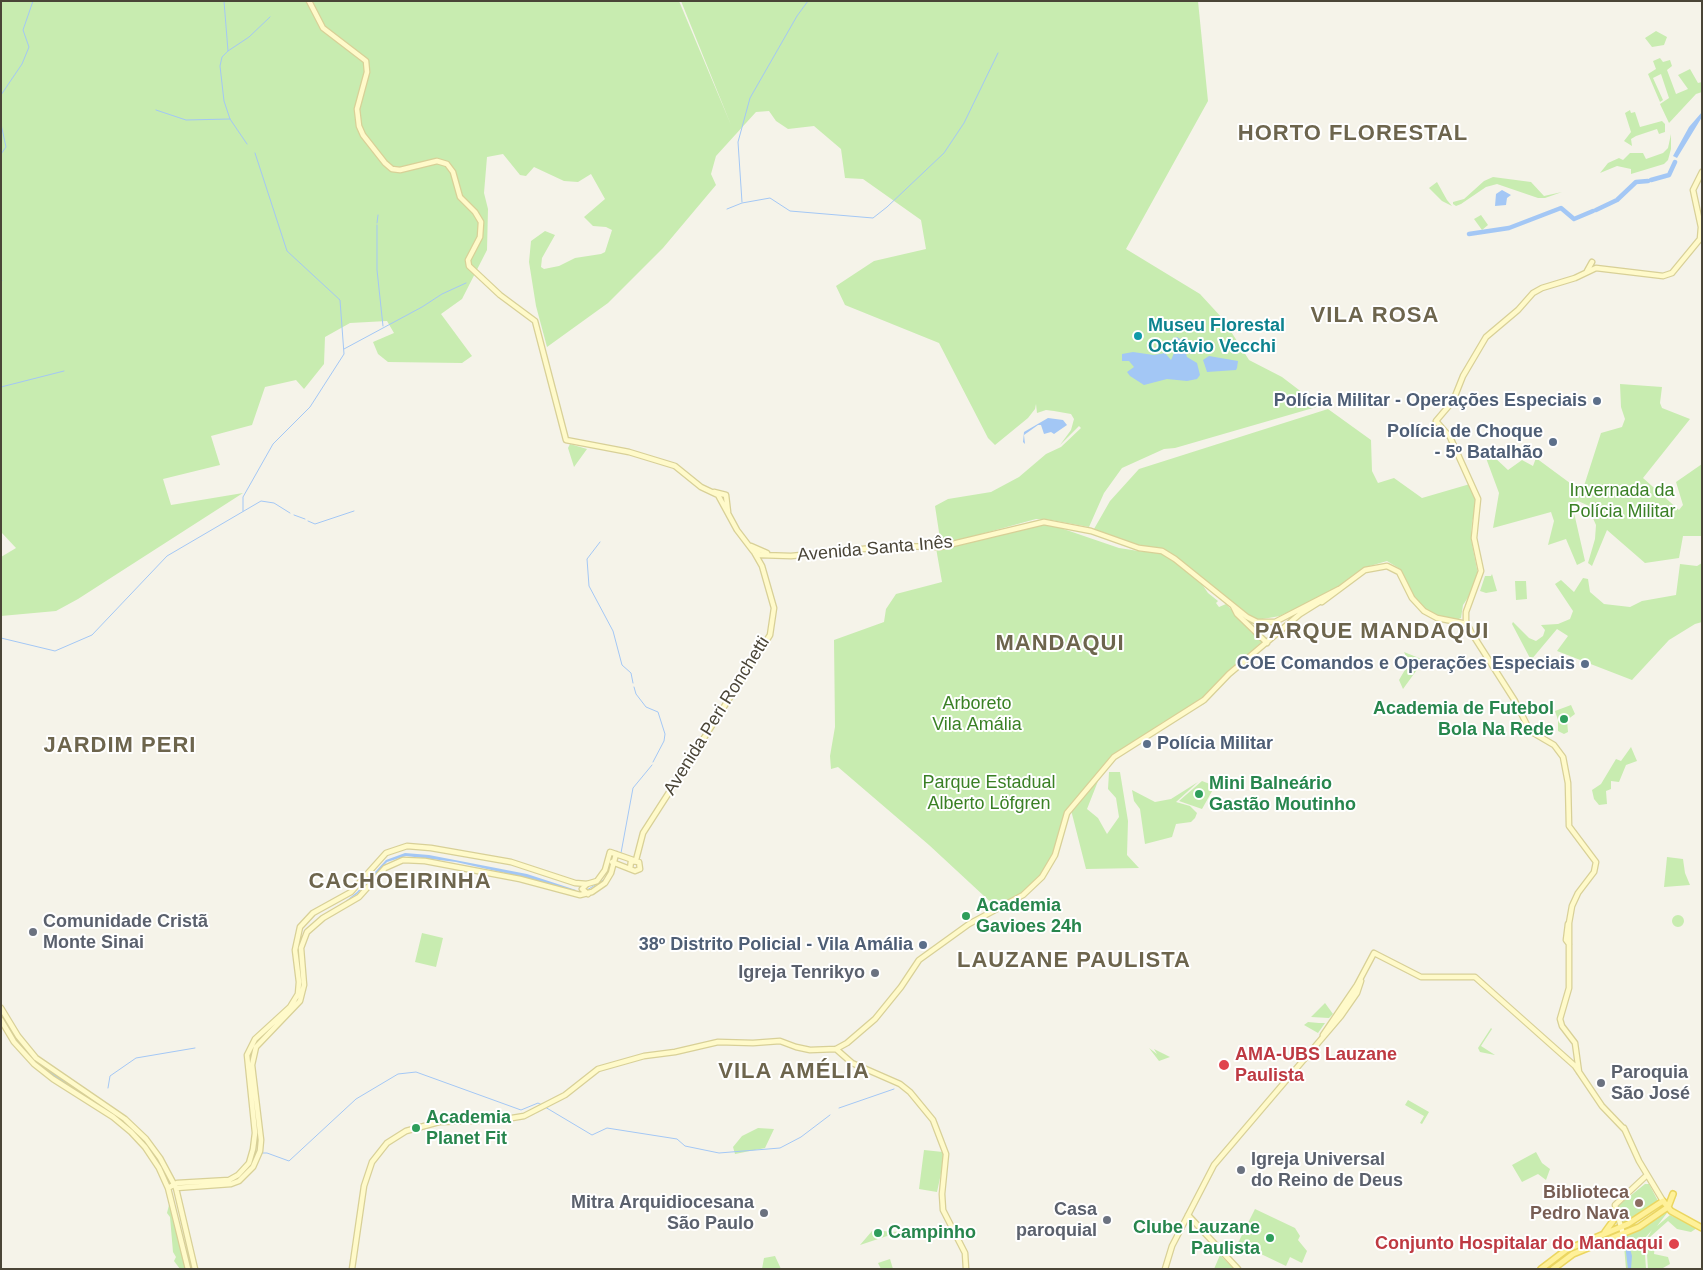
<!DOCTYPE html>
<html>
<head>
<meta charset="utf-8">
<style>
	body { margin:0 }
	#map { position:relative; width:1703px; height:1270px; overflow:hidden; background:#f5f3e9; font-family:Helvetica,sans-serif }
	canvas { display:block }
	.frame { position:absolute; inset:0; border:2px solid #4a4537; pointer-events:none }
</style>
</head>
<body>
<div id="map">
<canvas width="1703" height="1270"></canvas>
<div class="frame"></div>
</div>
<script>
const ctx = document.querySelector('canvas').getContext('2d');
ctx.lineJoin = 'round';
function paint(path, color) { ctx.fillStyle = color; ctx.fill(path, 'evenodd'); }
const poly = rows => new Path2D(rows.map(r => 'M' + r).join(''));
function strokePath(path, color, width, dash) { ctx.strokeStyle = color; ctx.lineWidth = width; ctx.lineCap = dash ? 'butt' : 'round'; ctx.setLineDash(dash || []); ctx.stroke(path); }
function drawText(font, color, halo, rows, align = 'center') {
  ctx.font = font + ' Helvetica,sans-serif'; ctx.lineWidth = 4; ctx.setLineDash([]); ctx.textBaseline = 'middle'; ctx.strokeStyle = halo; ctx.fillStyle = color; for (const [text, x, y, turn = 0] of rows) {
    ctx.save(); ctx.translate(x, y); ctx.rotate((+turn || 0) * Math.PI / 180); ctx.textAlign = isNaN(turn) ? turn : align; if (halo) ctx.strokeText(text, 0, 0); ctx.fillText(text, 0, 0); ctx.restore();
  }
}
paint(poly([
	[1,1,679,1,731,125,681,1,1198,1,1208,101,1126,249,1200,294,1223,319,1249,360,1282,377,1320,406,1175,448,1164,449,1122,468,1104,493,1089,527,1051,520,1036,519,941,545,935,506,948,499,991,492,1019,477,1046,454,1061,447,1081,428,1079,426,1060,445,1071,430,1074,419,1071,414,1054,411,1046,410,1037,413,1036,404,1035,409,1028,418,995,445,988,438,939,343,845,305,836,286,874,261,926,249,921,220,863,179,845,178,841,149,814,126,788,129,776,121,769,111,756,112,716,156,711,174,716,185,663,248,608,303,547,347,536,306,529,262,531,241,545,231,555,235,542,258,541,267,544,269,559,266,575,258,601,254,605,252,612,230,606,227,593,226,584,217,605,199,591,174,578,182,564,181,534,167,526,176,520,175,503,154,487,157,484,193,488,209,487,250,462,299,441,314,472,356,462,363,388,362,378,354,373,342,394,333,387,321,350,323,325,337,324,364,304,389,296,380,265,387,252,425,211,436,220,465,163,479,171,505,243,493,78,599,56,611,1,616,1,557,16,548,1,532],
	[1656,31,1667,37,1664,45,1652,47,1645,38],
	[1660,58,1663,62,1670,60,1672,66,1667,70,1676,94,1688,89,1678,75,1690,69,1698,83,1702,82,1702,92,1696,94,1669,123,1660,104,1669,98,1661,74,1653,78,1663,100,1660,102,1648,74,1656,69,1653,61],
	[1630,110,1631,113,1635,112,1640,127,1662,121,1665,124,1665,132,1659,134,1657,129,1636,136,1631,139,1632,146,1624,141,1631,132,1625,113],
	[1671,134,1671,149,1668,160,1664,164,1631,174,1631,169,1617,166,1600,173,1608,163,1619,158,1623,160,1630,153,1643,153,1646,159,1663,153,1668,148],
	[1493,177,1531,182,1544,196,1562,192,1545,198,1538,198,1497,184,1486,187,1461,204,1456,206,1453,204,1453,202,1464,199,1484,181],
	[1437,182,1447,200,1452,206,1442,201,1429,188],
	[1481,215,1488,225,1482,230,1474,219],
	[1620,384,1662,387,1660,403,1662,408,1690,419,1643,478,1679,510,1683,505,1676,482,1702,464,1702,536,1683,536,1679,558,1645,563,1607,530,1592,566,1588,563,1595,539,1596,525,1587,505,1578,501,1572,504,1585,561,1577,565,1566,539,1548,545,1554,521,1551,512,1493,528,1499,493,1486,458,1493,456,1508,470,1522,460,1533,466,1536,458,1578,489,1583,489,1601,433,1622,427,1625,419,1621,407],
	[1328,409,1371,440,1372,471,1378,483,1394,478,1422,498,1470,484,1477,505,1472,522,1471,539,1478,574,1475,587,1463,605,1461,618,1456,620,1437,616,1425,609,1410,591,1400,569,1387,561,1363,568,1332,591,1280,616,1257,620,1235,606,1172,554,1160,548,1140,546,1094,529,1110,501,1139,469],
	[570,444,587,449,574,467,568,448],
	[1043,522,1119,548,1145,552,1162,551,1195,574,1208,593,1218,601,1216,603,1219,607,1226,604,1262,642,1227,672,1204,704,1163,722,1117,754,1069,809,1062,835,1046,871,1025,892,997,908,929,845,838,767,831,769,830,756,835,727,834,640,884,622,886,609,896,594,942,582,936,548],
	[1702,563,1702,622,1695,624,1669,640,1632,680,1557,651,1568,636,1557,629,1531,660,1512,624,1513,622,1529,638,1536,641,1543,636,1545,630,1541,625,1558,624,1570,619,1573,611,1555,584,1561,580,1574,592,1583,578,1588,579,1590,592,1604,604,1630,607,1642,601,1676,595,1680,564,1697,566],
	[1492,574,1497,591,1486,593,1480,591,1485,576,1491,576],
	[1515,581,1526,581,1527,599,1516,600],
	[1404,652,1424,660,1403,689,1399,680,1409,663],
	[1571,705,1575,714,1567,720,1568,732,1564,734,1558,731,1558,720,1555,711],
	[1631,747,1637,761,1626,765,1619,782,1611,781,1611,789,1606,791,1607,804,1599,805,1594,799,1592,790,1601,784,1616,759,1621,761],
	[1109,772,1120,772,1128,821,1127,855,1139,868,1086,869,1071,810,1100,776,1087,809,1098,818,1107,834,1119,817,1116,798,1108,789],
	[1202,781,1215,786,1202,809,1179,801],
	[1198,782,1176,802,1190,806,1197,813,1195,818,1191,822,1176,824,1172,837,1145,844,1140,809,1134,801,1132,790,1155,802,1171,799],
	[1667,857,1683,859,1685,873,1690,885,1664,887],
	'1672 921a6 6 0 1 1 12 0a6 6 0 1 1-12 0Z',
	[422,933,443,938,436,967,415,962],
	[1325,1003,1333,1014,1329,1018,1311,1017],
	[1308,1022,1319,1023,1325,1023,1318,1033,1304,1025],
	[1491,1028,1492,1029,1481,1046,1495,1055,1480,1052,1478,1048],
	[1149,1048,1157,1054,1154,1049,1170,1057,1159,1061],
	[1408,1100,1429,1112,1422,1124,1420,1123,1424,1116,1405,1105],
	[758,1128,774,1129,765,1148,735,1154,733,1147,742,1136],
	[924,1150,943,1152,943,1164,937,1192,919,1189],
	[1536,1152,1542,1163,1550,1169,1546,1180,1538,1174,1522,1182,1512,1165],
	[1645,1184,1649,1184,1658,1201,1631,1219,1623,1222,1618,1211,1619,1205],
	[172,1204,181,1251,186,1269,180,1269,174,1261,176,1257,173,1252,170,1217,167,1213,169,1205],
	[1255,1209,1295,1228,1300,1236,1298,1240,1307,1251,1302,1263,1290,1257,1286,1266,1238,1243],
	[1665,1210,1667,1213,1657,1226,1670,1215,1697,1228,1691,1232,1677,1229,1668,1221,1650,1237,1655,1245,1654,1254,1668,1257,1670,1264,1663,1268,1648,1269,1646,1240,1652,1230,1644,1239,1646,1269,1626,1269,1623,1234],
	[1632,1223,1636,1227,1565,1257,1549,1269,1543,1269,1566,1251],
	[872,1231,882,1231,899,1232,860,1245],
	[1220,1255,1234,1269,1214,1269],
	[775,1256,781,1269,762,1269,764,1258],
	[890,1259,893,1269,881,1269,878,1263]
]), '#c8ecb0');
paint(poly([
	[1702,112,1702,117,1677,158,1673,156,1689,127],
	[1502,190,1511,195,1507,198,1506,205,1495,206,1496,194],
	[1177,337,1182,340,1187,357,1197,363,1200,375,1197,379,1187,381,1167,379,1144,385,1130,376,1127,372,1134,367,1129,361,1122,361,1122,354,1133,352,1154,355,1165,353,1171,360,1174,353,1169,350,1173,338],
	[1209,356,1238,361,1237,368,1236,370,1207,372,1203,360],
	[1048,418,1063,420,1067,425,1054,434,1051,432,1044,434,1041,425,1038,425,1024,435,1025,444,1023,442,1024,432],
	[405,853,429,855,527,874,576,890,573,892,531,879,456,862,406,856,387,862,357,894,342,904,357,892,386,860],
	[1624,1236,1627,1236,1632,1256,1631,1269,1628,1269]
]), '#a3c7f5');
strokePath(poly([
	[224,1,228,51,222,57,220,66,224,101,230,119,247,144],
	[228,51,249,37,270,17],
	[1,95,22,64,29,47,23,30,33,1],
	[156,110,186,120,230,119],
	[1,124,6,147,1,154],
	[742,202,738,142,750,98,797,16,808,1],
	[727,209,742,203,770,198,790,211,873,218,887,207,944,153,964,123,998,53],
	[377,223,378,215],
	[377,225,377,270,383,326],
	[1,282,2,281],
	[344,349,422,307,442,294,466,283],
	[1,387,64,371],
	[243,511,243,497,273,444,310,407,344,354,340,300,287,251,255,153],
	[294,515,305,519],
	[308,521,315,524,354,511],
	[600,542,587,559,589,586,613,631,622,665,631,673,633,683],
	[1,638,55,651,92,635,167,556,261,501,274,503,290,513],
	[634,687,636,694,646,707,658,712,665,734,664,741,653,762],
	[621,853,633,788,652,765],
	[587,890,605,879,609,873],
	[108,1088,110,1076,136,1058,195,1048],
	[545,1107,592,1135,607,1128,677,1139,685,1146,719,1153,780,1148,801,1137,830,1115],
	[839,1108,894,1089],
	[260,1153,267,1153,289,1161,356,1099,398,1074,416,1072,521,1110,538,1103,542,1105]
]), '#a3c7f5', 1);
strokePath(poly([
	[1651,180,1669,175,1675,162],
	[1596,210,1617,200,1636,182,1648,181],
	[1469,234,1509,228,1561,208,1574,219,1593,211],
	[1,1013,16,1039,37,1062,119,1118]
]), '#a3c7f5', 4.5);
const secondary = poly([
	[309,1,323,28,366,61,367,72,357,109,359,126,363,135,385,163,392,169,400,170,437,161,447,164,453,172,460,197,475,212,481,222,480,237,468,260,469,266,500,295,535,321,566,440,629,452,675,466,701,487,718,495,737,530,753,551,760,555,791,556,893,546,940,547,1044,522,1091,531,1139,548,1162,551,1175,559,1247,617,1257,622,1275,622,1339,589],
	[1587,271,1592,262],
	[714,492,726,495,728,512],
	[751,546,767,553],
	[1322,602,1365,570,1387,566,1399,572,1412,598,1424,611,1437,618,1467,624],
	[1233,606,1237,614,1267,643],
	[1471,632,1466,621,1466,612,1481,571,1474,538,1478,499,1450,437,1436,421,1453,401,1463,376,1486,337,1518,310,1533,293,1542,288,1575,278,1596,268,1663,276,1672,273,1700,239,1701,227,1693,190,1702,172],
	[1471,632,1515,701,1530,731,1554,745,1563,757,1568,783,1569,826,1596,862,1594,872,1578,893,1572,906,1569,923,1569,988,1560,1019,1562,1026,1575,1043,1579,1072],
	[636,860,643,833,770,635,774,608,762,566,754,552],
	[612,862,635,871,640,869,639,862,631,861,630,869],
	[587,884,582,889,588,894],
	[1568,924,1566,940,1569,944],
	[1,1008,18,1036,36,1058,125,1119,146,1139,160,1158,176,1188,195,1269],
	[1,1020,14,1042,34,1064,53,1079,113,1117,131,1132,145,1147,159,1168,168,1188,188,1269],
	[1323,1035,1357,985,1374,953,1421,977,1475,977,1575,1066,1602,1106,1625,1130],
	[836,1049,852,1063,900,1084,910,1092,933,1120,946,1154,942,1194,943,1210,965,1253,966,1269],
	[1624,1128,1639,1161,1663,1201],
	[168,1188,177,1183,229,1180,238,1175,249,1163,253,1149,255,1133,247,1055,255,1039,290,1007,298,994,299,982,295,950,300,927,313,913,351,892,386,853,407,846,431,848,511,862,575,883,587,884,597,881,605,870,610,852,633,860],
	[176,1188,231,1184,239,1181,253,1167,260,1151,261,1140,252,1065,256,1047,300,1001,304,985,301,948,307,932,323,918,359,897,385,868,403,860,425,861,520,879,580,895,592,892,605,883,611,873,616,854],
	[1188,1215,1238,1269],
	[1623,1234,1615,1205,1647,1175],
	[352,1269,364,1186,372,1162,387,1143,406,1131,439,1122,500,1120,524,1116,565,1095,598,1069,644,1056,675,1052,718,1042,753,1043,780,1041,796,1047,810,1050,836,1049,847,1043,875,1019,901,987,919,960,969,924,1023,895,1042,877,1055,855,1067,813,1114,757,1204,700,1229,674,1300,614,1324,599],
	[1165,1269,1172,1246,1214,1165,1341,1016,1357,993,1361,981]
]);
const primary = poly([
	[1668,1207,1673,1194],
	[1605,1232,1613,1221,1615,1210],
	[1541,1269,1566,1250,1628,1224,1663,1201,1671,1211,1702,1228],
	[1553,1269,1573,1254,1639,1227,1668,1207]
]);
strokePath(secondary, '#d8d097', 7);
strokePath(primary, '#ebd661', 8);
strokePath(secondary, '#fffaca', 4.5);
strokePath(primary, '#fff199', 5);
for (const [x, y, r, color] of [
	[1138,336,5,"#0f9aa8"],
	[1597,401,5,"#5c6f8a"],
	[1553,442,5,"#5c6f8a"],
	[1585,664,5,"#5c6f8a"],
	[1564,719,5,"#2e9e5b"],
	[1147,744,5,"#5c6f8a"],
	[1199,794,5,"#2e9e5b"],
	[966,916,5,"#2e9e5b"],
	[33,932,5,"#6b7280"],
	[923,945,5,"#5c6f8a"],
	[875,973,5,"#6b7280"],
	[1224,1065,6,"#e0444e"],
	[1601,1083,5,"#6b7280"],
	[416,1128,5,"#2e9e5b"],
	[1241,1170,5,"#6b7280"],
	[1639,1203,5,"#8d6e63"],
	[764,1213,5,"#6b7280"],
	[1107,1220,5,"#6b7280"],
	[878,1233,5,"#2e9e5b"],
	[1270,1238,5,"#2e9e5b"],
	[1674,1244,6,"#e0444e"]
]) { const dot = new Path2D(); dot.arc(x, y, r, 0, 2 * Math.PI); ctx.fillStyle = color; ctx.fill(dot); strokePath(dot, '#fff', 2); }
drawText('bold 18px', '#0d838f', '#fff', [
	["Museu Florestal",1148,326],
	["Octávio Vecchi",1148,347]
], 'left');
drawText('bold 18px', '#4e5e75', '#fff', [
	["Polícia Militar - Operações Especiais",1587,401],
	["Polícia de Choque",1543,432],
	["- 5º Batalhão",1543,453],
	["COE Comandos e Operações Especiais",1575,664],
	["Polícia Militar",1157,744,"left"],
	["38º Distrito Policial - Vila Amália",913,945]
], 'right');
drawText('18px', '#3a8025', '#fff', [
	["Invernada da",1622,491],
	["Polícia Militar",1622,512],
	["Arboreto",977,704],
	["Vila Amália",977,725],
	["Parque Estadual",989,783],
	["Alberto Löfgren",989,804]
]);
drawText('18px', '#4a4537', '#fff', [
	["Avenida Santa Inês",875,549,-5],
	["Avenida Peri Ronchetti",717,716,-58]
]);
drawText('bold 18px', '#27864d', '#fff', [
	["Academia de Futebol",1554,709,"right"],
	["Bola Na Rede",1554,730,"right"],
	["Mini Balneário",1209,784],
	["Gastão Moutinho",1209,805],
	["Academia",976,906],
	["Gavioes 24h",976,927],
	["Academia",426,1118],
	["Planet Fit",426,1139],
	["Clube Lauzane",1260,1228,"right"],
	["Paulista",1260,1249,"right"],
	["Campinho",888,1233]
], 'left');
drawText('bold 18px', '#5b616d', '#fff', [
	["Comunidade Cristã",43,922],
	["Monte Sinai",43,943],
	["Igreja Tenrikyo",865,973,"right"],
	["Paroquia",1611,1073],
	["São José",1611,1094],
	["Igreja Universal",1251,1160],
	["do Reino de Deus",1251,1181],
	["Mitra Arquidiocesana",754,1203,"right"],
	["São Paulo",754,1224,"right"],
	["Casa",1097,1210,"right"],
	["paroquial",1097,1231,"right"]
], 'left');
drawText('bold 18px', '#be3a42', '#fff', [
	["AMA-UBS Lauzane",1235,1055],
	["Paulista",1235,1076],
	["Conjunto Hospitalar do Mandaqui",1663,1244,"right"]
], 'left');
drawText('bold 18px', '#785e54', '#fff', [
	["Biblioteca",1629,1193],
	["Pedro Nava",1629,1214]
], 'right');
ctx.letterSpacing = '1px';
drawText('bold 22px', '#6d654d', '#fff', [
	["HORTO FLORESTAL",1353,134],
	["VILA ROSA",1375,316],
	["PARQUE MANDAQUI",1372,632],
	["MANDAQUI",1060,644],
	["JARDIM PERI",120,746],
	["CACHOEIRINHA",400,882],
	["LAUZANE PAULISTA",1074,961],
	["VILA AMÉLIA",794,1072]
]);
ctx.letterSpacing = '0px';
</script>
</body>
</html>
